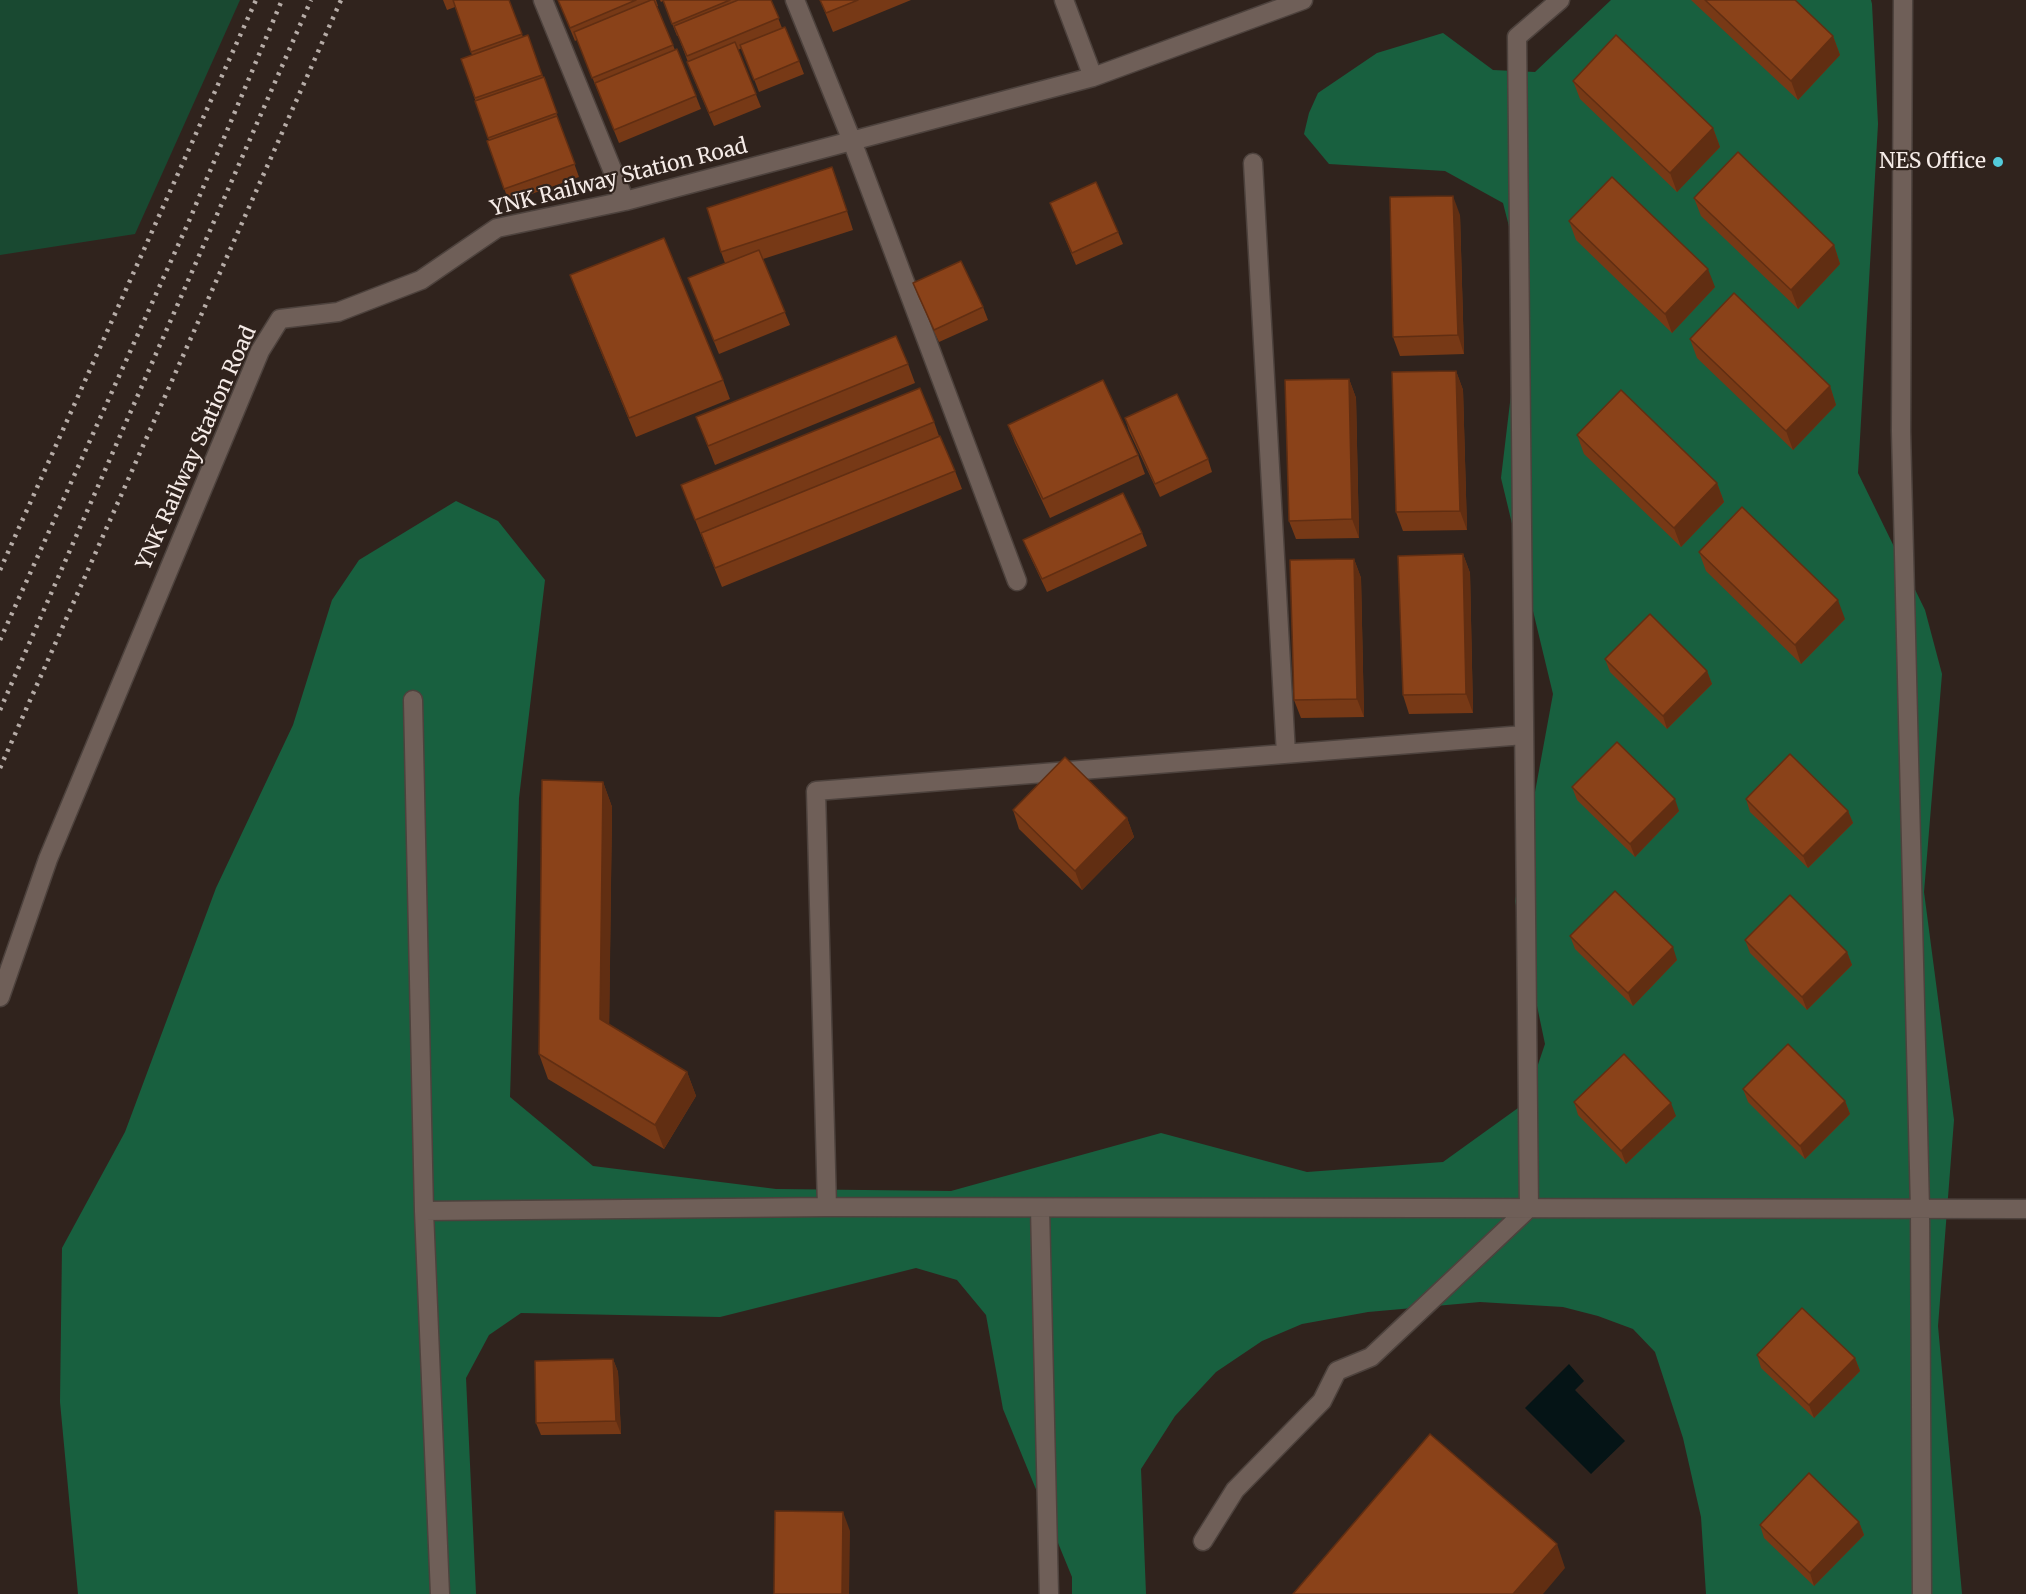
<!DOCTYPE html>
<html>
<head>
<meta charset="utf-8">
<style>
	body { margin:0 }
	canvas { display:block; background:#30231d }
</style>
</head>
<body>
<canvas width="2026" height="1594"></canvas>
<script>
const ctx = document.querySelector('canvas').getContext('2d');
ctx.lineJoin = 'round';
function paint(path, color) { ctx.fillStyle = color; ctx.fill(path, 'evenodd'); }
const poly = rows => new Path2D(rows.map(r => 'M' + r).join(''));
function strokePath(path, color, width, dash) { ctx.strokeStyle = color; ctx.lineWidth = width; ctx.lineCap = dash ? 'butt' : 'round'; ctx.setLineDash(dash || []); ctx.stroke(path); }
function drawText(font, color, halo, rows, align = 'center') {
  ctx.font = font + ' Merriweather,serif'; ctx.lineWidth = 4.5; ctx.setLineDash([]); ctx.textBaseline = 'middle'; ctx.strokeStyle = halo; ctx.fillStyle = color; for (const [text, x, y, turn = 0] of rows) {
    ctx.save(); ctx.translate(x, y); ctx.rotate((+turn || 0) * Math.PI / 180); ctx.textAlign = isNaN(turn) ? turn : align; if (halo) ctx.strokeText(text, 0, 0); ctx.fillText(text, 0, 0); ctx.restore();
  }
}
paint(poly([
	[0,0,240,0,135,234,0,255]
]), '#194931');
paint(poly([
	[1611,0,1871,0,1872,4,1878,124,1858,473,1925,610,1942,674,1924,892,1954,1120,1938,1326,1962,1594,1706,1594,1701,1517,1683,1438,1655,1352,1633,1329,1598,1316,1563,1307,1480,1302,1368,1312,1302,1324,1262,1341,1216,1372,1175,1416,1141,1469,1146,1594,1072,1594,1072,1577,1003,1409,986,1315,957,1280,916,1268,720,1317,521,1313,489,1335,466,1378,476,1594,78,1594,60,1402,62,1248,125,1132,216,888,293,725,332,600,359,560,456,501,498,521,545,580,519,798,510,1097,593,1166,776,1189,951,1191,1161,1133,1307,1172,1443,1162,1525,1103,1545,1044,1515,901,1553,694,1501,478,1524,285,1503,203,1445,171,1329,164,1304,134,1309,113,1318,93,1377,53,1443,33,1493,70,1535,72]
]), '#18603f');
paint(poly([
	[1569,1364,1584,1381,1575,1390,1625,1441,1591,1474,1525,1408]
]), '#051416');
const minor = poly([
	[543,0,625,201],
	[795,0,852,141,1017,581],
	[1064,0,1093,77],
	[1903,0,1901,431,1920,1209,1922,1594],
	[1253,163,1286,754],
	[413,700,424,1211,440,1594],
	[0,997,48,859,260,351,280,319,338,312,421,280,497,228,625,201,1093,77,1303,0],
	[827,1207,816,791,1524,735],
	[1040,1208,1049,1594],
	[424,1211,827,1207,2026,1209],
	[1203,1541,1235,1490,1322,1401,1337,1371,1371,1357,1529,1208,1517,37,1560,0]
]);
strokePath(minor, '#4d423d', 21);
strokePath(minor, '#6f5f58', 18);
strokePath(poly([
	[0,570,256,0],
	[0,640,189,221,282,0],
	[0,710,311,0],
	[0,768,341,0]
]), '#b6aca7', 4.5, [3, 6]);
paint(poly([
	[443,0,509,0,523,37,528,35,543,77,544,77,561,127,579,177,509,202,487,141,489,140,461,59,472,55,455,7,447,10],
	[558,0,656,0,658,6,657,6,675,50,696,96,701,109,619,143,577,40,575,41],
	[660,0,771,0,782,28,799,61,804,74,759,92,742,48,738,50,761,107,714,126,692,75,688,62,678,36,677,36,663,1,661,2],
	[820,0,911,0,833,32],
	[1691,0,1795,0,1833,36,1840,55,1798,100],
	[1573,81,1713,128,1720,147,1677,192,1580,99],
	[839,186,853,230,763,259,790,325,719,354,688,278,725,263,721,252],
	[1694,198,1834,245,1840,264,1798,309,1701,216],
	[1050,203,1118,232,1123,244,1076,265],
	[1460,215,1464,354,1400,356,1393,337],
	[1569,221,1715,287,1672,333,1576,240],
	[570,275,723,380,730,399,636,437,577,294],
	[913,283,983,307,988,320,939,342,918,296],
	[1690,339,1830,386,1836,405,1793,450,1697,358],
	[908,364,915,383,715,465,696,417],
	[1456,371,1463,390,1467,530,1403,531,1396,512],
	[1349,379,1356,398,1359,538,1296,539,1289,521],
	[1125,418,1208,459,1212,472,1160,497,1129,431],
	[934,422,939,436,955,471,962,489,722,587,681,485],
	[1008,425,1138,455,1145,474,1050,518,1015,443],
	[1577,435,1717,483,1724,502,1681,547,1584,454],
	[1142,533,1147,546,1047,592,1028,552,1023,540],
	[1699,552,1845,619,1801,664,1706,571],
	[1463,554,1470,573,1473,713,1409,714,1403,695],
	[1354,559,1361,578,1364,717,1301,718,1294,700],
	[1605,659,1707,671,1712,684,1667,729,1610,672],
	[603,782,612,807,609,1024,687,1072,696,1096,664,1149,548,1079,539,1054],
	[1572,787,1679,811,1635,857,1577,800],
	[1746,799,1848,811,1853,823,1808,868,1750,812],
	[1013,810,1127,818,1134,837,1082,890,1019,829],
	[1570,936,1677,960,1633,1006,1575,949],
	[1745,940,1847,952,1852,965,1807,1010,1750,953],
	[1743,1089,1845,1101,1850,1114,1805,1159,1748,1102],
	[1574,1102,1676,1116,1626,1164,1578,1115],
	[1757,1355,1855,1358,1860,1371,1814,1418,1761,1368],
	[613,1359,618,1372,621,1434,541,1435,536,1423],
	[1859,1522,1864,1535,1814,1586,1764,1538,1760,1525]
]), '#773916');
paint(poly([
	[1833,36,1840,55,1798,100,1791,81],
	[1713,128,1720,147,1677,192,1670,173],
	[1453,196,1460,215,1464,354,1458,335],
	[1834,245,1840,264,1798,309,1791,290],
	[1708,269,1715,287,1672,333,1665,314],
	[1456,371,1463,390,1467,530,1460,511],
	[1349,379,1356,398,1359,538,1352,519],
	[1830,386,1836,405,1793,450,1786,431],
	[1717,483,1724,502,1681,547,1674,528],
	[1463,554,1470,573,1473,713,1466,694],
	[1354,559,1361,578,1364,717,1357,699],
	[1838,600,1845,619,1801,664,1795,645],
	[1707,671,1712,684,1667,729,1663,716],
	[603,782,612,807,609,1043,600,1019],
	[1675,799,1679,811,1635,857,1630,844],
	[1848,811,1853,823,1808,868,1803,856],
	[1127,818,1134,837,1082,890,1075,871],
	[1673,947,1677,960,1633,1006,1628,993],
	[1847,952,1852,965,1807,1010,1802,997],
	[687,1072,696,1096,664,1149,655,1125],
	[1845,1101,1850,1114,1805,1159,1800,1146],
	[1671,1103,1676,1116,1626,1164,1621,1151],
	[1855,1358,1860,1371,1814,1418,1809,1405],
	[613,1359,618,1372,621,1434,616,1421],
	[843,1512,850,1531,849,1594,842,1594],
	[1859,1522,1864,1535,1814,1586,1810,1573],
	[1557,1544,1565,1568,1543,1594,1513,1594]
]), '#612e12');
const building = poly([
	[453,0,509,0,522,34,471,52,453,0],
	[558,0,636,0,570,28,558,0],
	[651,0,654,0,673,45,592,78,574,32,651,0],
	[663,0,730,0,672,24,663,0],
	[738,0,771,0,779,18,687,56,674,26,738,0],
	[820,0,858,0,826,13,820,0],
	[1705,0,1795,0,1833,36,1791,81,1705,0],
	[785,27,799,61,754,80,740,45,785,27],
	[528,35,542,75,475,98,461,59,528,35],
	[1616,35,1713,128,1670,173,1573,81,1616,35],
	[735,42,756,94,709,113,687,62,735,42],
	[677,49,696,96,614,130,595,83,677,49],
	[544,77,557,113,488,138,475,101,544,77],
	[557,116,575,164,504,189,487,141,557,116],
	[1738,152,1834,245,1791,290,1694,198,1738,152],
	[832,167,847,211,721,252,707,208,832,167],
	[1612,177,1708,269,1665,314,1569,221,1612,177],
	[1096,182,1118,232,1072,253,1050,203,1096,182],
	[1453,196,1458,335,1393,337,1390,197,1453,196],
	[664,238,723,380,629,418,570,275,664,238],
	[759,250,785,312,714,341,688,278,759,250],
	[961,261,983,307,934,330,913,283,961,261],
	[1734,293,1830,386,1786,431,1690,339,1734,293],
	[896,336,908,364,708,446,696,417,896,336],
	[1456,371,1460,511,1396,512,1392,372,1456,371],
	[1349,379,1352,519,1289,521,1285,380,1349,379],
	[1103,380,1138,455,1043,499,1008,425,1103,380],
	[920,388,934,422,695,520,681,485,920,388],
	[1621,390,1717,483,1674,528,1577,435,1621,390],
	[1177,394,1208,459,1155,484,1125,418,1177,394],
	[940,436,955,471,715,568,701,533,940,436],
	[1123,493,1142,533,1042,579,1023,540,1123,493],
	[1742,507,1838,600,1795,645,1699,552,1742,507],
	[1463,554,1466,694,1403,695,1398,556,1463,554],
	[1354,559,1357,699,1294,700,1290,560,1354,559],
	[1650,614,1707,671,1663,716,1605,659,1650,614],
	[1617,742,1675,799,1630,844,1572,787,1617,742],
	[1790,754,1848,811,1803,856,1746,799,1790,754],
	[1065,757,1127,818,1075,871,1013,810,1065,757],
	[542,780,603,782,600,1019,687,1072,655,1125,539,1054,542,780],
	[1615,891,1673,947,1628,993,1570,936,1615,891],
	[1790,895,1847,952,1802,997,1745,940,1790,895],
	[1788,1044,1845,1101,1800,1146,1743,1089,1788,1044],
	[1624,1054,1671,1103,1621,1151,1574,1102,1624,1054],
	[1802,1308,1855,1358,1809,1405,1757,1355,1802,1308],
	[613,1359,616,1421,536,1423,535,1361,613,1359],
	[1430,1434,1557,1544,1513,1594,1293,1594,1430,1434],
	[1809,1473,1859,1522,1810,1573,1760,1525,1809,1473],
	[775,1511,843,1512,842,1594,774,1594,775,1511]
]);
paint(building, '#8a4219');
strokePath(building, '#612e12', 1.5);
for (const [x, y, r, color] of [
	[1998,162,6,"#53cbdb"]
]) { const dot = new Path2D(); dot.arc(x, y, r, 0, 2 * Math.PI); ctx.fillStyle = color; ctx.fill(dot); strokePath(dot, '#30231d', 2); }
drawText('21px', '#f5ebe7', '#30231d', [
	["NES Office",1986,162]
], 'right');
drawText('21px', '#f5ebe7', '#30231d', [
	["YNK Railway Station Road",619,178,-14],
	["YNK Railway Station Road",197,448,-66]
]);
</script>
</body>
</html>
